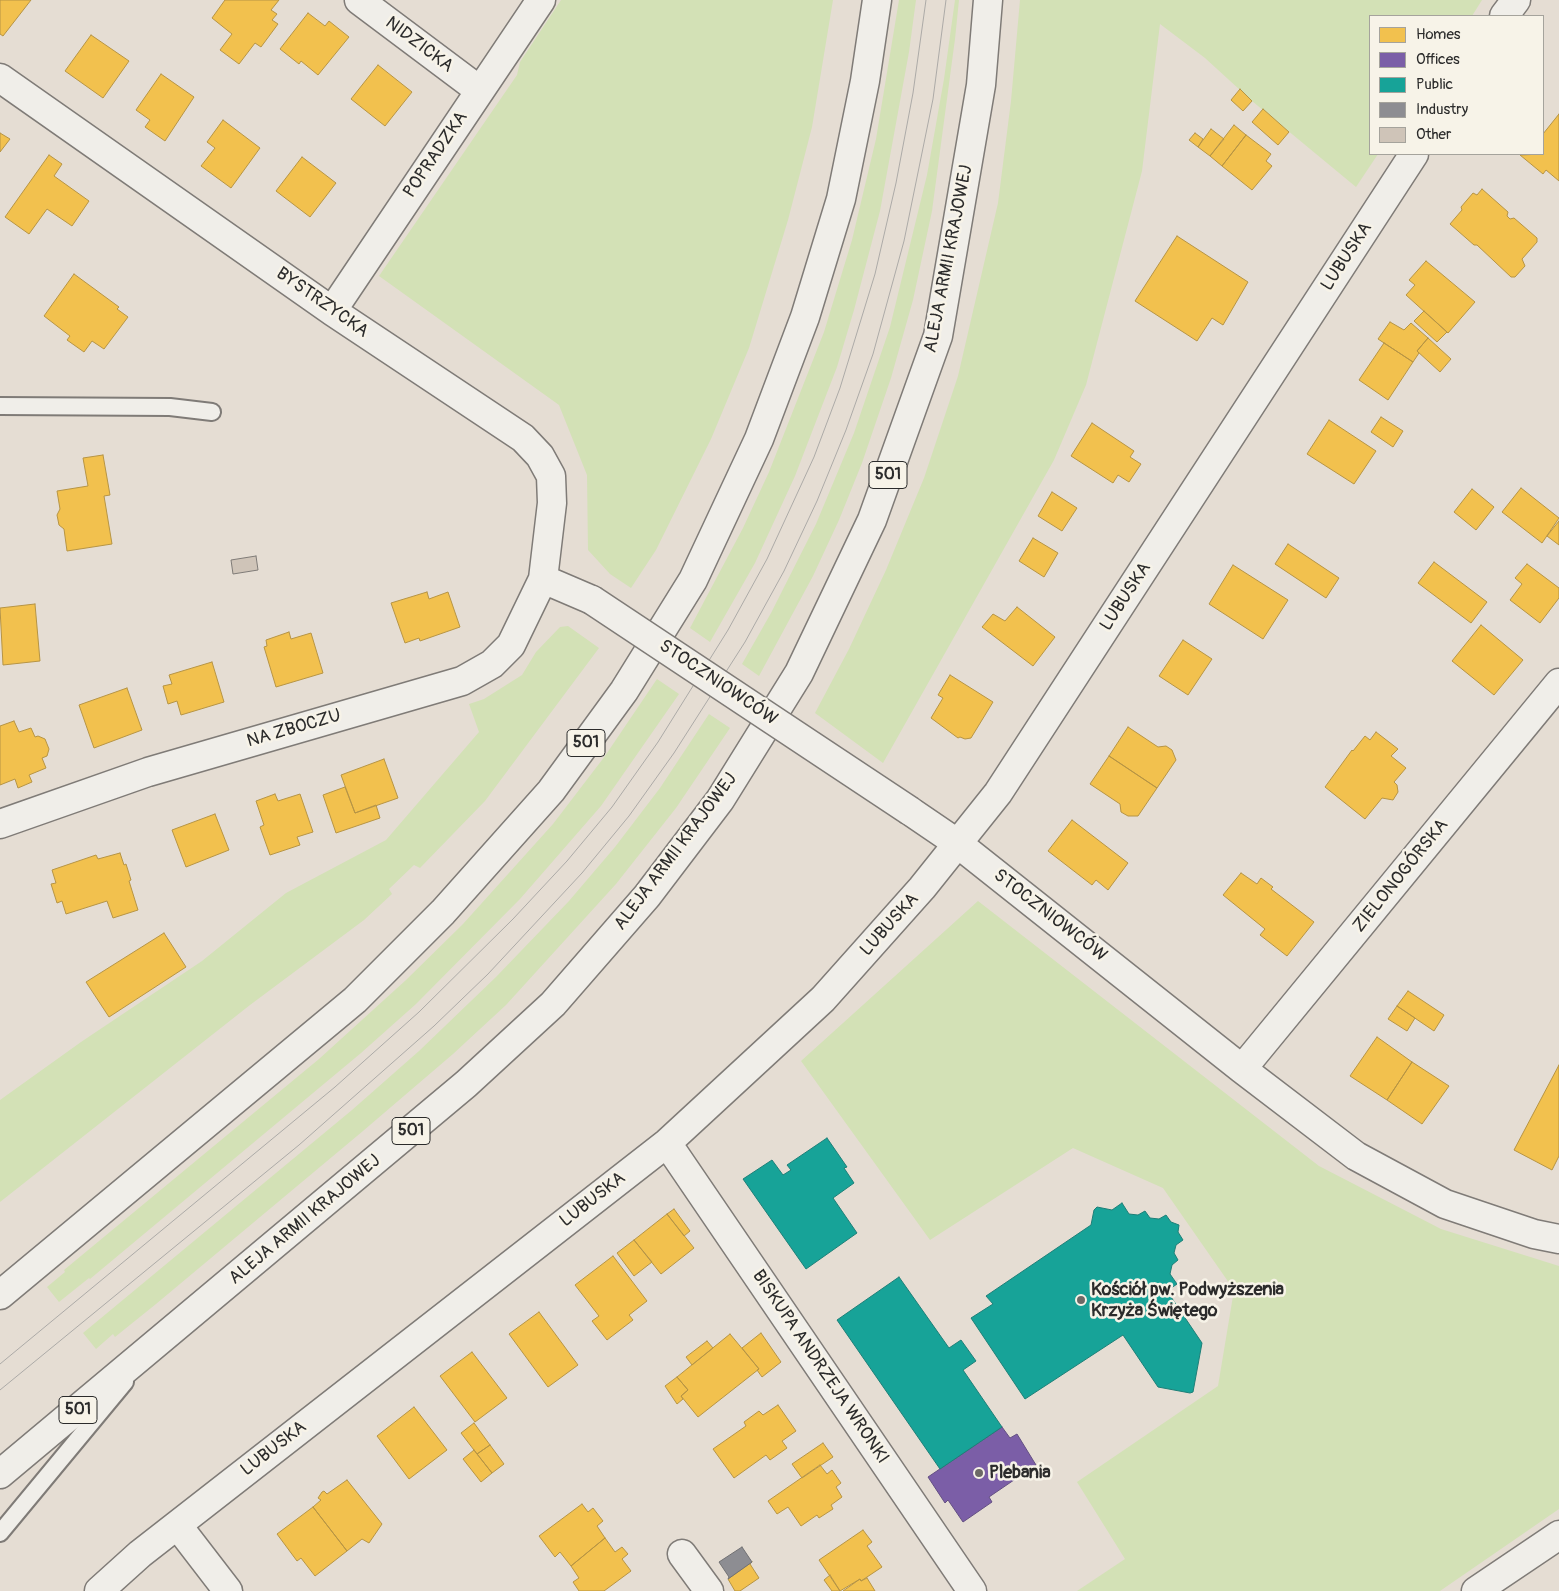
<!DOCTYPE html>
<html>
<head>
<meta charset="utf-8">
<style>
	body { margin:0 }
	#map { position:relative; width:1559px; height:1591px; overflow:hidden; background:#e5ddd3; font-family:Pangolin,sans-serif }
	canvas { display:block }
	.legend { position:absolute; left:1369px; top:15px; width:175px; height:140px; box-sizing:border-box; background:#f7f3e8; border:1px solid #a5a39c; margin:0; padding:6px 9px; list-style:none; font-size:15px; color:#2b2b2b }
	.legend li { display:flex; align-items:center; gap:10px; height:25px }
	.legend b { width:25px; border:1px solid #a5a39c }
</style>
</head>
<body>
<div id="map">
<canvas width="1559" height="1591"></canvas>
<ul class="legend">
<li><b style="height:14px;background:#f2c14e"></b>Homes</li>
<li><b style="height:14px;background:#7b5ea7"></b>Offices</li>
<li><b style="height:14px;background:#17a398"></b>Public</li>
<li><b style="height:14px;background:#8d8d92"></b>Industry</li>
<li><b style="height:14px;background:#cfc4b8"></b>Other</li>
</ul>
</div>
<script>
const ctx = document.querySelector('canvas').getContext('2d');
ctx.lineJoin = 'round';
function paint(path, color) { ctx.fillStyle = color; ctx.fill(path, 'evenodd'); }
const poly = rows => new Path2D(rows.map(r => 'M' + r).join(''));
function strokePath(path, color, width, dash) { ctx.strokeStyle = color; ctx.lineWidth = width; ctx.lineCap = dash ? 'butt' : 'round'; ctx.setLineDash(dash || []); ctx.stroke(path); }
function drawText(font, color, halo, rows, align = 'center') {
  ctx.font = font + ' Pangolin,sans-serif'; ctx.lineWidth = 5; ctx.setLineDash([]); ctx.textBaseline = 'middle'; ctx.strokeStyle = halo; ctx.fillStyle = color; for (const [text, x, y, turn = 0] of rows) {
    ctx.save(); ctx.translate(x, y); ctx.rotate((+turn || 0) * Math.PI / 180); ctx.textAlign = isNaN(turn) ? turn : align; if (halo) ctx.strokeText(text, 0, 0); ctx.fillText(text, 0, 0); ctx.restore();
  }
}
paint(poly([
	[561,0,833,0,812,127,788,220,749,348,711,439,656,550,631,588,610,574,588,550,587,475,559,405,379,276,517,75,520,62],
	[899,0,916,0,909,52,880,211,854,310,837,367,795,476,755,563,710,642,690,628,743,528,769,472,824,332,852,240,876,139],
	[955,0,959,0,955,39,932,211,913,300,891,378,862,463,839,520,813,576,759,676,742,664,771,613,816,524,854,433,890,327,927,175,944,79],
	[1020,0,1482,0,1472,16,1370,16,1370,154,1378,154,1356,187,1252,101,1205,58,1160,24,1142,171,1086,385,1054,460,883,763,815,713,849,649,886,570,924,478,958,376,998,203,1011,101],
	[568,626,599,648,485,801,420,868,414,865,389,889,392,894,364,920,250,1005,0,1202,0,1100,81,1042,202,961,286,893,386,840,479,732,469,704,484,699,522,675,536,652,560,627],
	[657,679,679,694,601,806,520,899,416,1004,361,1053,90,1279,89,1278,59,1302,47,1287,65,1272,64,1270,319,1059,406,980,463,924,553,824,605,756],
	[709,714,730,728,676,808,616,884,506,1005,453,1054,363,1131,156,1304,115,1337,113,1334,96,1349,83,1333,352,1110,419,1051,496,977,569,901,615,847,660,788],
	[978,901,1319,1166,1441,1229,1559,1266,1559,1509,1440,1591,1077,1591,1125,1559,1077,1482,1218,1386,1234,1290,1163,1188,1073,1148,930,1240,801,1061]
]), '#d3e1b6');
const homes = poly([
	[0,0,31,0,3,36,0,34,0,0],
	[225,0,279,0,271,10,277,14,272,20,278,24,261,47,255,43,239,64,220,50,232,34,212,18,225,0],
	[308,13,325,26,329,21,349,37,318,75,301,61,299,64,280,49,308,13],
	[91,35,129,61,103,98,65,71,91,35],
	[378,65,412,92,385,126,351,99,378,65],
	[161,74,194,97,165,141,145,127,150,120,136,110,161,74],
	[1240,89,1252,101,1243,111,1231,100,1240,89],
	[1263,109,1289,132,1278,145,1252,122,1263,109],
	[1559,114,1559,181,1546,170,1543,174,1520,155,1543,154,1543,134,1559,114],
	[223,120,260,148,231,188,201,166,215,148,207,142,223,120],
	[1234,125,1246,135,1222,166,1210,156,1234,125],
	[1211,129,1224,139,1210,156,1198,147,1211,129],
	[0,133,10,139,0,152,0,133],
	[1195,133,1203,139,1198,147,1189,140,1195,133],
	[1246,135,1271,154,1266,161,1272,166,1252,190,1222,166,1246,135],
	[49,155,62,164,54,176,89,201,72,226,47,209,29,234,5,217,49,155],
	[302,157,336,183,310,217,276,191,302,157],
	[1482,189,1508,212,1507,216,1510,219,1514,218,1537,238,1537,242,1522,259,1525,266,1515,277,1511,277,1477,245,1474,245,1450,224,1462,210,1461,207,1473,193,1477,195,1482,189],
	[1177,236,1248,282,1223,325,1212,318,1197,341,1135,301,1177,236],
	[1426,261,1475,302,1448,333,1406,295,1415,285,1409,280,1426,261],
	[74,274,119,307,117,309,128,317,104,349,92,341,84,352,67,340,70,336,44,316,74,274],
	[1424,311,1447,332,1437,342,1414,321,1424,311],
	[1390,322,1404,330,1411,323,1428,338,1417,351,1419,353,1413,362,1378,339,1390,322],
	[1428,338,1451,359,1440,372,1417,351,1428,338],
	[1384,343,1413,362,1388,400,1359,380,1384,343],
	[1381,417,1403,431,1393,447,1371,432,1381,417],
	[1329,420,1376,451,1354,484,1307,454,1329,420],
	[1092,423,1134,451,1130,457,1141,464,1129,482,1118,475,1113,483,1071,456,1092,423],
	[103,455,110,495,104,496,112,544,67,551,64,529,59,525,57,515,60,509,57,491,88,486,83,458,103,455],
	[1521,488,1559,518,1542,543,1502,512,1521,488],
	[1472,489,1494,507,1476,530,1454,512,1472,489],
	[1052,492,1077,508,1062,531,1038,516,1052,492],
	[1559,521,1559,545,1547,536,1559,521],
	[1033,538,1058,553,1044,577,1019,561,1033,538],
	[1288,544,1339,578,1326,598,1275,564,1288,544],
	[1434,562,1487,602,1471,623,1418,583,1434,562],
	[1527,564,1559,588,1559,598,1540,623,1510,600,1522,584,1515,578,1527,564],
	[1233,565,1288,600,1263,639,1209,604,1233,565],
	[427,592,429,599,448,592,460,627,420,641,419,638,405,643,391,603,427,592],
	[35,604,40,661,3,665,0,608,35,604],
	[1017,607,1055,637,1033,666,982,627,993,614,1005,621,1017,607],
	[1481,625,1523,660,1494,695,1452,661,1481,625],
	[289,632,291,639,311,633,323,673,276,687,264,647,267,646,266,640,289,632],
	[1183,640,1212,659,1188,695,1159,676,1183,640],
	[212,662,224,702,181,715,177,701,168,704,163,686,172,684,169,675,212,662],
	[950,675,993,702,971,738,965,739,960,737,958,738,931,718,943,698,938,695,950,675],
	[127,688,142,730,94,748,79,705,127,688],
	[14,721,19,732,31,728,35,737,38,736,45,739,49,749,47,756,42,758,46,768,29,775,32,782,18,788,15,779,0,785,0,726,14,721],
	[1128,727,1158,747,1166,746,1172,750,1176,760,1157,788,1109,756,1128,727],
	[1376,732,1398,749,1391,756,1406,768,1394,782,1397,785,1398,792,1393,800,1382,798,1365,819,1325,787,1352,750,1353,751,1365,736,1370,740,1376,732],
	[1109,756,1157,788,1138,816,1128,816,1121,812,1120,804,1090,784,1109,756],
	[384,759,398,798,355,813,341,775,384,759],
	[345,787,355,813,376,805,380,818,336,833,323,795,345,787],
	[275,794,278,801,300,794,313,832,297,837,300,845,270,855,260,827,264,825,256,801,275,794],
	[215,814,229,850,186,867,172,830,215,814],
	[1072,820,1128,863,1108,890,1096,880,1092,885,1048,851,1072,820],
	[120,853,124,865,126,864,131,880,129,881,138,910,113,918,107,901,66,914,62,901,57,903,51,884,56,883,52,870,96,855,98,859,120,853],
	[1241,873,1257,884,1261,878,1273,887,1271,889,1314,922,1287,956,1260,935,1265,929,1223,895,1241,873],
	[164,933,186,967,109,1017,86,982,164,933],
	[1408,991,1444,1015,1434,1031,1397,1006,1408,991],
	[1397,1006,1415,1018,1407,1031,1388,1019,1397,1006],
	[1377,1037,1412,1062,1387,1100,1350,1076,1377,1037],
	[1412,1062,1449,1086,1422,1124,1387,1100,1412,1062],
	[1559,1065,1559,1156,1552,1170,1514,1150,1559,1065],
	[674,1209,690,1231,684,1236,667,1214,674,1209],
	[667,1214,694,1248,661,1274,634,1240,667,1214],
	[634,1240,652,1262,634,1276,617,1253,634,1240],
	[613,1256,647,1301,629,1315,633,1320,607,1340,592,1321,599,1316,575,1285,613,1256],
	[539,1312,578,1365,548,1387,509,1334,539,1312],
	[761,1333,781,1362,762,1377,757,1370,759,1369,742,1348,761,1333],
	[730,1334,759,1369,698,1417,681,1396,688,1390,677,1377,730,1334],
	[707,1341,713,1348,692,1365,686,1357,707,1341],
	[472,1352,507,1398,475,1422,440,1376,472,1352],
	[677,1377,688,1390,681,1396,683,1399,677,1404,665,1386,677,1377],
	[778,1405,796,1431,782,1441,787,1448,770,1460,766,1455,734,1478,713,1449,746,1426,744,1422,759,1411,763,1415,778,1405],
	[414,1407,447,1450,409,1479,377,1436,414,1407],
	[474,1423,490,1445,477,1454,461,1433,474,1423],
	[823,1443,833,1457,802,1478,792,1464,823,1443],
	[490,1445,504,1464,492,1473,477,1454,490,1445],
	[474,1450,492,1473,481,1482,463,1459,474,1450],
	[820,1465,827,1474,832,1470,841,1483,836,1487,842,1497,831,1505,833,1509,819,1518,817,1515,801,1526,788,1507,777,1514,768,1501,820,1465],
	[347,1480,382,1524,369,1543,362,1539,347,1551,313,1507,321,1500,318,1498,322,1492,324,1491,327,1494,347,1480],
	[582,1504,588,1512,593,1508,603,1521,597,1526,605,1538,571,1566,560,1552,555,1557,539,1536,582,1504],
	[313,1507,347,1551,315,1576,301,1558,297,1561,277,1534,313,1507],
	[863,1530,872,1542,867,1546,882,1567,861,1581,860,1579,840,1591,819,1560,863,1530],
	[605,1538,615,1552,622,1547,628,1554,622,1559,631,1571,604,1591,579,1591,573,1582,579,1578,571,1566,605,1538],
	[752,1562,750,1564,759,1578,740,1591,735,1591,728,1579,752,1562],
	[830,1575,840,1591,832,1591,824,1580,830,1575],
	[867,1578,875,1591,843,1591,860,1579,861,1581,867,1578]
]);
paint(homes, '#f2c14e');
strokePath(homes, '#b69444', 1);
const offices = poly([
	[1002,1427,1010,1438,1017,1434,1036,1465,989,1497,992,1502,963,1522,948,1500,945,1503,928,1477,1002,1427]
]);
paint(offices, '#7b5ea7');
strokePath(offices, '#634f82', 1);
const public = poly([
	[827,1138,847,1167,844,1168,854,1183,833,1198,857,1233,806,1269,743,1179,772,1160,783,1175,791,1170,787,1165,827,1138],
	[1122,1203,1129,1214,1138,1215,1145,1211,1150,1218,1159,1219,1166,1215,1171,1222,1179,1225,1178,1232,1183,1240,1176,1245,1174,1253,1178,1260,1172,1265,1170,1274,1177,1284,1167,1291,1202,1343,1193,1392,1190,1393,1158,1387,1123,1335,1025,1399,971,1318,993,1304,986,1296,1091,1225,1094,1210,1097,1207,1112,1210,1122,1203],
	[899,1277,949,1348,961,1340,976,1361,963,1370,1002,1427,940,1469,837,1320,899,1277]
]);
paint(public, '#17a398');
strokePath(public, '#1d7f77', 1);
const industry = poly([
	[742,1547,752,1562,728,1579,729,1577,719,1562,742,1547]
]);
paint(industry, '#8d8d92');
strokePath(industry, '#707073', 1);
const building = poly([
	[256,556,258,570,233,574,231,560,256,556]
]);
paint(building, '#cfc4b8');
strokePath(building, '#7f7b77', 1);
const lane = poly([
	[0,406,170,407,212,412],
	[0,1533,125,1382]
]);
const street = poly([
	[359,0,479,90],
	[1504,16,1516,0],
	[0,78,332,311,523,438,540,456,551,476,552,503,543,579,511,645,492,664,462,681,148,772,0,824],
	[332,311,541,0],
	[543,579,592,600],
	[910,811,957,843,1242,1069,1356,1156,1445,1204,1534,1234,1559,1239],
	[1242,1069,1559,683],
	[667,1143,972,1591],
	[178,1526,228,1591],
	[682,1554,709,1591],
	[99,1591,140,1554,667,1143,823,999,922,888,998,793,1414,154],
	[1476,1591,1559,1535]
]);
const primary = poly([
	[0,1295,355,1000,443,912,551,791,624,691,693,580,759,439,805,317,841,199,865,81,877,0],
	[0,1474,466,1084,553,1004,647,896,720,800,799,673,872,520,938,336,981,85,988,0]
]);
strokePath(lane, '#7f7b77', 20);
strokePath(street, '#7f7b77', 31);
strokePath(primary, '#7f7b77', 31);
strokePath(lane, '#f0eee9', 16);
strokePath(street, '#f0eee9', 28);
strokePath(primary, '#f0eee9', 28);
strokePath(poly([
	[0,1364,335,1087,419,1012,513,919,567,861,612,807,658,742,728,630,767,559,814,457,840,388,875,274,896,183,913,93,926,0],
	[0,1390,299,1145,434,1026,488,974,582,873,629,816,674,753,745,642,784,571,817,501,846,430,873,354,904,241,933,99,946,0]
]), '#acaaa7', 1);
const streetBridge = poly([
	[592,600,910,811]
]);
strokePath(streetBridge, '#7f7b77', 31, []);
strokePath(streetBridge, '#f0eee9', 28);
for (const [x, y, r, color] of [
	[1081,1300,5,"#6c6966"],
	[979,1473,5,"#6c6966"]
]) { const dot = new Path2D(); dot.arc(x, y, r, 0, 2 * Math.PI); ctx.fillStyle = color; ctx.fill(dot); strokePath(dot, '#f7f3e8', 2); }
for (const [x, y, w] of [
	[888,475,38],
	[586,743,38],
	[411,1131,38],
	[78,1410,38]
]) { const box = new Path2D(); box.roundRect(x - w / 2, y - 13.5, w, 27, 4); ctx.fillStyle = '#f7f3e8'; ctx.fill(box); strokePath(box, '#2b2b2b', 1); }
drawText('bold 16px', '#2b2b2b', null, [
	["501",888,475],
	["501",586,743],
	["501",411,1131],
	["501",78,1410]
]);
drawText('18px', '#2b2b2b', '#f7f3e8', [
	["NIDZICKA",419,45,37],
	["POPRADZKA",436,155,-56],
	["LUBUSKA",1347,257,-57],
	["ALEJA ARMII KRAJOWEJ",949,259,-79],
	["BYSTRZYCKA",322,303,35],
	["LUBUSKA",1126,597,-57],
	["STOCZNIOWCÓW",718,683,34],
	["NA ZBOCZU",294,729,-16],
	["ALEJA ARMII KRAJOWEJ",676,852,-53],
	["ZIELONOGÓRSKA",1401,876,-51],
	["STOCZNIOWCÓW",1050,916,38],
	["LUBUSKA",890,925,-48],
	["LUBUSKA",593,1200,-38],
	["ALEJA ARMII KRAJOWEJ",305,1220,-40],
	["BISKUPA ANDRZEJA WRONKI",820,1367,56],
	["LUBUSKA",274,1449,-38]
]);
drawText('bold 18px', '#2b2b2b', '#f7f3e8', [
	["Kościół pw. Podwyższenia",1091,1290],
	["Krzyża Świętego",1091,1311],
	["Plebania",989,1473]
], 'left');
</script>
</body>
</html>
